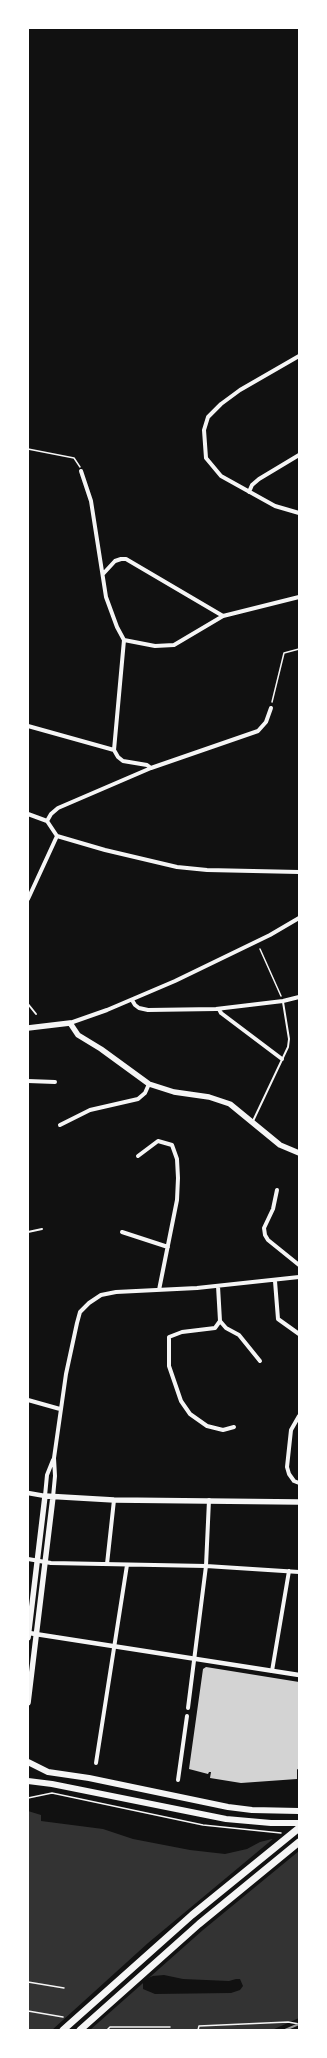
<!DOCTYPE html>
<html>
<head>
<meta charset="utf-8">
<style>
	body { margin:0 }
	#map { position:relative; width:327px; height:2058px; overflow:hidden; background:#111; font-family:"Playfair Display",serif }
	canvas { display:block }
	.frame { position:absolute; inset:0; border:29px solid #fff; pointer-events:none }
</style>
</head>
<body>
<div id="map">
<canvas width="327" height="2058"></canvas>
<div class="frame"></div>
</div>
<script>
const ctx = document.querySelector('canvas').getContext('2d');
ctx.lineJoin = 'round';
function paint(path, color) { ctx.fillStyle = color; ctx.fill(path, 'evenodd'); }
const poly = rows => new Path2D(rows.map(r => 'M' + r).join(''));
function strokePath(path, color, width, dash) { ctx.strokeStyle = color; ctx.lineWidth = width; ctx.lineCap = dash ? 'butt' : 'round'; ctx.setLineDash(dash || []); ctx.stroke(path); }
paint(poly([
	[28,1811,41,1815,41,1821,103,1829,133,1839,190,1850,225,1854,247,1849,260,1842,272,1839,299,1848,299,2030,28,2030],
	[164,1975,183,1979,229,1981,236,1979,240,1979,243,1986,240,1990,231,1993,155,1994,143,1989,143,1980,153,1976]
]), '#333');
paint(poly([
	[274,1838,295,1844,299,1846,299,1851,203,1930,90,2030,52,2030,148,1943],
	[299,2018,299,2030,272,2030]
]), '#111');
paint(poly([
	[206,1667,299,1682,299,1770,297,1769,297,1779,241,1783,210,1778,211,1772,209,1772,208,1774,189,1769,203,1669]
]), '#d3d3d3');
strokePath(poly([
	[28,449,74,458,80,467],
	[272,702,284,653,299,649],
	[260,949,281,996],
	[28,1798,52,1793,203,1825,281,1833],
	[28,1982,64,1988],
	[28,2011,63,2017],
	[107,2030,110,2027,170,2027],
	[198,2030,199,2026,288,2022,299,2024]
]), '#f5f5f5', 1.5);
strokePath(poly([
	[28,1004,36,1014],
	[253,1121,288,1047,289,1039,283,1002],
	[28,1232,42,1229]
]), '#f5f5f5', 2);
strokePath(poly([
	[299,356,240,390,221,404,208,417,204,430,206,458,221,476,275,506,299,513],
	[81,471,91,501,106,597,117,627,124,640,114,750,118,757,123,761,147,765,151,768],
	[249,492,252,485,259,479,299,455],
	[103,574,115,561,121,559,126,559,223,616],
	[124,640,155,646,174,645,223,616,299,597],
	[28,726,114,750],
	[28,814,47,821],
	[57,836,47,821,51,814,58,808,151,768,258,731,266,722,271,708],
	[57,836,105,850,177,867,207,870,299,872],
	[28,899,57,836],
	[132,1000,135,1005,139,1008,148,1010,216,1009,283,1001,299,997],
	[219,1009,221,1013,282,1059],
	[70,1023,107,1010,175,981,270,935,299,918],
	[28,1081,55,1082],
	[60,1125,90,1110,138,1099,145,1093,149,1084],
	[138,1156,158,1141,172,1145,177,1159,178,1178,177,1200,159,1290],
	[277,1190,273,1209,264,1228,265,1235,268,1240,299,1265],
	[122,1232,168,1247],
	[275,1281,278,1319,299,1334],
	[218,1286,220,1321,215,1328,182,1332,169,1337,169,1366,181,1401,190,1414,207,1426,223,1430,234,1427],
	[220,1321,226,1328,239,1335,260,1361],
	[28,1400,60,1409],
	[299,1416,291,1430,287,1467,289,1474,294,1481,299,1483],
	[45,1496,47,1475,53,1460],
	[53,1497,55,1476,54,1458,66,1374,77,1323,80,1312,89,1303,101,1295,116,1292,197,1288,299,1277],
	[28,1559,51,1563,206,1566,299,1572],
	[107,1564,114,1500],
	[272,1671,289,1571],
	[188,1708,206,1566,209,1500],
	[96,1763,127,1565],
	[178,1780,187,1716]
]), '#f5f5f5', 4);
strokePath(poly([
	[28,1493,45,1496],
	[29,1633,299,1675]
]), '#f5f5f5', 4.5);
strokePath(poly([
	[28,1028,70,1023,78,1035,101,1049,149,1084,174,1092,209,1097,230,1104,280,1145,299,1153],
	[28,1638,45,1496,114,1500,299,1502],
	[28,1703,53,1497]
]), '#f5f5f5', 5.5);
strokePath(poly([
	[28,1762,48,1772,89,1778,228,1807,252,1810,299,1811],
	[28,1781,52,1784,226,1819,271,1823,299,1823]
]), '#f5f5f5', 6);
strokePath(poly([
	[63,2030,192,1915,299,1828],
	[80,2030,199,1924,299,1842]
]), '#f5f5f5', 7);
strokePath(poly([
	[285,2030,299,2024]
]), '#9a9a9a', 2);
</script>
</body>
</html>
